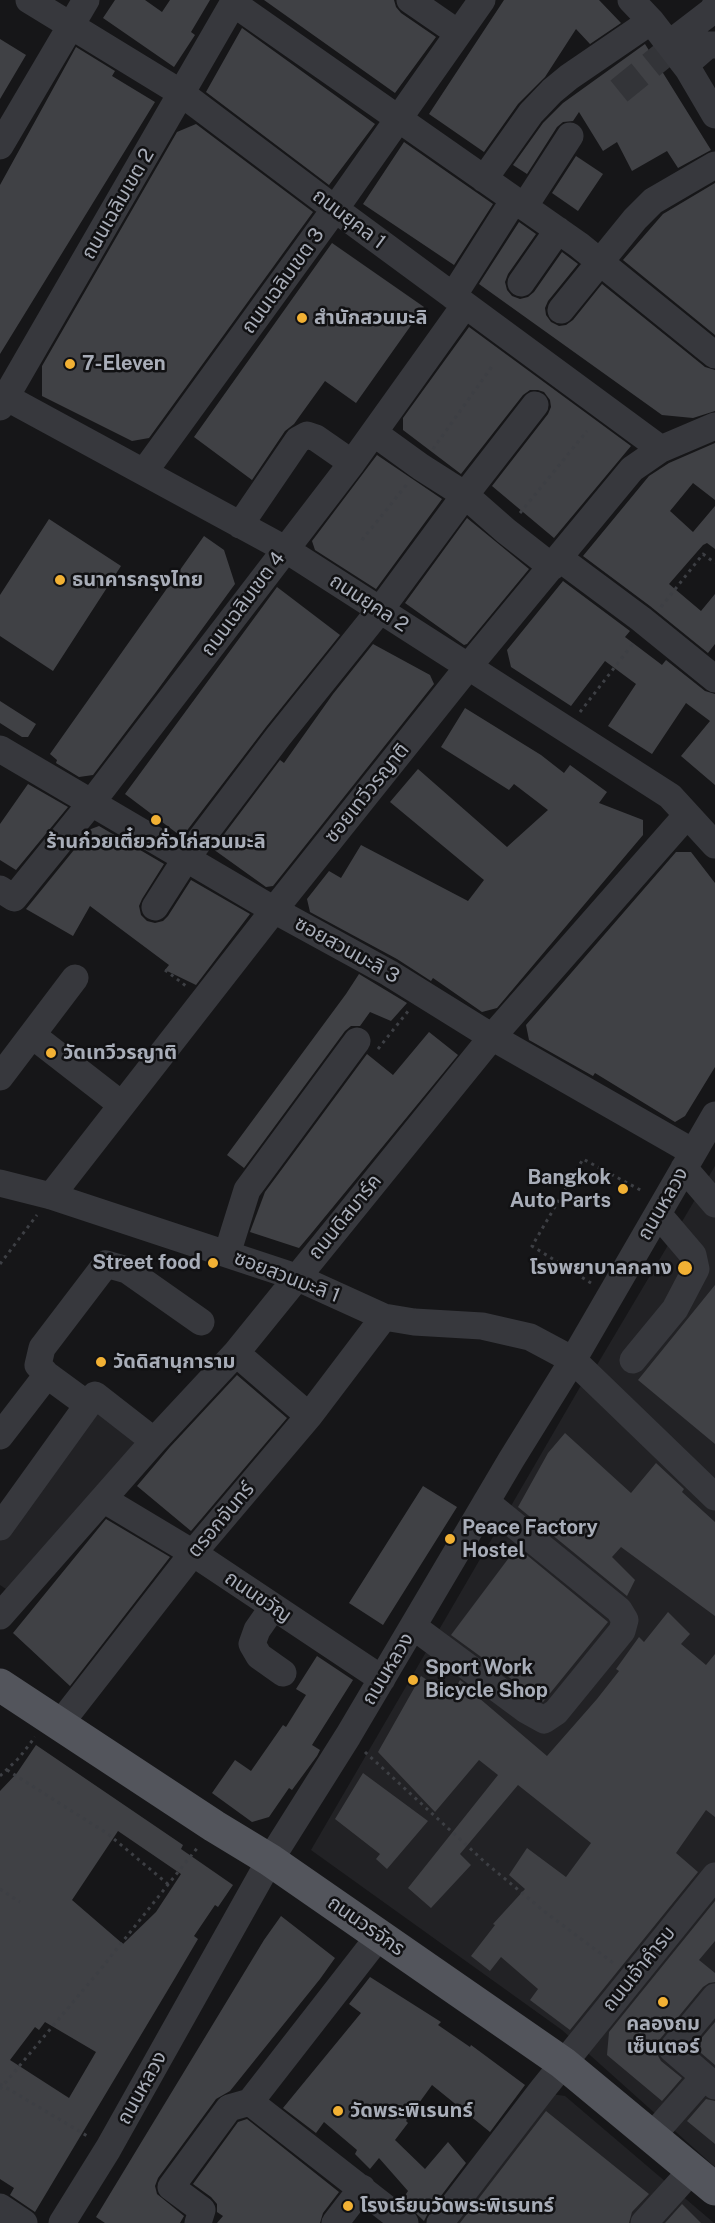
<!DOCTYPE html>
<html>
<head>
<meta charset="utf-8">
<style>
	body { margin:0 }
	canvas { display:block; background:#161618 }
</style>
</head>
<body>
<canvas width="715" height="2223"></canvas>
<script>
const ctx = document.querySelector('canvas').getContext('2d');
ctx.lineJoin = 'round';
function paint(path, color) { ctx.fillStyle = color; ctx.fill(path, 'evenodd'); }
const poly = rows => new Path2D(rows.map(r => 'M' + r).join(''));
function strokePath(path, color, width, dash) { ctx.strokeStyle = color; ctx.lineWidth = width; ctx.lineCap = dash ? 'butt' : 'round'; ctx.setLineDash(dash || []); ctx.stroke(path); }
function drawText(font, color, halo, rows, align = 'center') {
  ctx.font = font + ' "Public Sans","Noto Sans Thai",sans-serif'; ctx.lineWidth = 5; ctx.setLineDash([]); ctx.textBaseline = 'middle'; ctx.strokeStyle = halo; ctx.fillStyle = color; for (const [text, x, y, turn = 0] of rows) {
    ctx.save(); ctx.translate(x, y); ctx.rotate((+turn || 0) * Math.PI / 180); ctx.textAlign = isNaN(turn) ? turn : align; if (halo) ctx.strokeText(text, 0, 0); ctx.fillText(text, 0, 0); ctx.restore();
  }
}
paint(poly([
	[715,1166,715,1481,594,1370],
	[583,1382,715,1503,715,2167,562,2030,311,1850],
	[89,1396,141,1437,12,1593,0,1585,0,1520],
	[551,2094,565,2096,714,2223,451,2223]
]), '#222225');
paint(poly([
	[115,0,145,0,162,12,170,0,210,0,191,32,195,35,174,67,103,18],
	[264,0,394,0,396,7,401,13,436,37,395,93],
	[504,0,599,0,621,23,590,44,576,29,545,77,518,104,484,152,429,114],
	[242,28,375,124,329,185,206,92],
	[0,39,26,55,0,99],
	[645,44,711,150,678,168,667,151,632,171,617,142,603,151,579,112,573,121,563,122,557,127,527,174,513,165,543,123,563,103],
	[76,47,115,71,112,76,155,102,0,354,0,185],
	[196,124,313,212,149,438,132,441,42,396,42,366,177,132],
	[404,142,493,204,454,265,363,204],
	[576,156,603,174,578,211,552,193],
	[715,183,715,335,623,260,663,214],
	[519,222,536,234,508,274,505,282,507,290,512,296,520,299,528,297,534,292,562,252,578,264,548,301,545,308,546,315,551,322,559,326,566,325,573,320,602,284,705,367,715,370,715,411,693,418,662,415,479,284],
	[332,243,424,307,356,403,325,381,294,424,285,431,252,480,194,437],
	[469,327,631,446,554,538,492,486,548,414,551,407,550,400,544,392,538,390,530,390,523,395,461,474,403,430,403,418],
	[715,443,715,500,693,483,670,511,693,532,715,506,715,549,707,543,703,545,669,584,701,611,715,594,715,644,708,653,650,606,583,556,649,476,669,463],
	[377,455,442,499,376,589,315,550,312,541],
	[467,518,529,569,467,644,464,645,405,603],
	[49,519,121,566,53,671,0,636,0,595],
	[204,536,224,550,235,584,156,692,93,775,79,777,56,763,57,760,50,754],
	[563,581,630,631,625,637,662,665,666,660,705,691,715,694,715,785,681,756,710,721,686,703,652,754,608,726,636,684,605,661,571,706,511,667,507,650],
	[277,587,340,635,266,727,182,837,125,794],
	[373,644,430,675,434,684,273,886,266,887,213,849,280,760,284,763,333,694],
	[0,701,36,724,28,737,22,737,0,723],
	[465,708,541,755,564,773,570,765,607,792,599,803,643,820,643,835,497,1008,482,1012,433,978,431,981,397,959,310,912,307,899,329,871,341,878,361,845,468,901,484,880,390,802,418,769,507,847,548,810,514,784,509,790,441,747],
	[28,784,68,807,16,870,0,860,0,824],
	[99,826,164,864,142,899,139,906,141,915,147,921,155,923,163,921,168,916,191,880,250,914,196,985,165,970,169,965,90,906,73,936,26,909,91,829],
	[676,852,691,852,715,883,715,1067,685,1116,675,1122,595,1073,593,1076,529,1040,526,1025],
	[359,974,407,1003,391,1021,370,1012,360,1026,351,1026,345,1031,244,1168,227,1155,346,994],
	[429,1032,458,1055,310,1235,299,1248,250,1232,265,1192,367,1054,393,1075],
	[715,1285,715,1444,638,1380],
	[237,1375,287,1418,191,1531,137,1486,170,1447],
	[565,1433,631,1493,656,1463,684,1489,682,1492,715,1522,715,1616,621,1547,612,1557,635,1580,627,1596,518,1507,548,1453],
	[423,1486,457,1507,383,1625,349,1603],
	[106,1519,170,1557,70,1686,13,1633],
	[517,1547,608,1622,543,1702,451,1635],
	[668,1612,690,1634,681,1644,706,1665,715,1654,715,1817,706,1810,676,1853,698,1872,570,2030,530,2000,538,1989,501,1957,490,1971,471,1956,495,1925,493,1924,525,1889,509,1875,527,1848,566,1877,591,1843,518,1785,460,1854,471,1865,431,1908,408,1888,498,1775,479,1760,435,1812,378,1752,421,1676,451,1696,460,1680,481,1696,479,1698,547,1756,597,1699,619,1671,616,1669,639,1637,644,1642],
	[317,1656,353,1680,312,1745,320,1750,317,1756,292,1790,289,1788,269,1817,252,1822,212,1793,235,1760,251,1771,283,1725,286,1727,306,1695,296,1689],
	[36,1745,183,1845,181,1849,233,1885,218,1907,215,1905,194,1936,198,1939,175,1978,35,2212,10,2195,14,2188,0,2179,0,1791,17,1773],
	[118,1831,181,1874,156,1912,123,1944,72,1900],
	[45,2022,96,2052,69,2098,10,2060,35,2027,39,2030],
	[363,1773,428,1821,387,1869,376,1859,380,1854,335,1819],
	[715,1901,715,1941,699,1960,715,1973,715,1982,709,1983,703,1987,660,2039,657,2046,657,2054,661,2061,682,2078,662,2101,607,2055,609,2032],
	[281,1916,335,1958,320,1979,230,2091,216,2099,158,2178,155,2186,157,2194,184,2216,180,2223,105,2223,96,2217,264,1940],
	[370,1977,441,2022,438,2025,470,2047,471,2045,525,2085,490,2132,432,2085,406,2121,408,2123,395,2140,425,2169,448,2142,466,2163,428,2213,424,2221,402,2200,408,2191,379,2158,370,2169,355,2154,357,2150,324,2122,316,2133,283,2108,361,2013,349,2004],
	[715,2022,715,2065,694,2047],
	[706,2099,715,2101,715,2144,687,2121],
	[546,2111,649,2194,632,2212,629,2223,460,2223],
	[247,2119,339,2192,323,2213,320,2223,217,2223,223,2216,217,2212,217,2204,211,2197,193,2184,238,2122],
	[682,2204,701,2223,665,2223]
]), '#404145');
strokePath(poly([
	[619,91,672,48]
]), '#333438', 27, [27, 14]);
strokePath(poly([
	[433,449,493,365],
	[520,513,587,431],
	[362,540,408,483],
	[661,607,703,554,715,563],
	[580,712,635,641],
	[165,970,186,986],
	[378,1049,409,1010],
	[0,1264,37,1215],
	[591,1283,532,1246,583,1159,644,1192],
	[365,1752,487,1864,545,1912,616,1965],
	[7,1770,108,1834,169,1885],
	[0,1776,19,1758,35,1737],
	[0,1889,20,1902],
	[0,2084,89,2137],
	[0,2089,100,1970,198,1847]
]), '#3d3f44', 3, [3, 4.5]);
strokePath(poly([
	[29,0,181,93,335,209,661,449],
	[410,0,458,33],
	[631,0,651,21,688,69,715,115],
	[233,3,579,245,715,355],
	[669,44,712,11,715,6],
	[685,65,708,45,715,45],
	[0,146,86,0],
	[484,179,531,113,552,91,569,77,651,21],
	[524,207,570,136],
	[521,283,558,230],
	[453,296,514,200],
	[561,310,635,219,653,201,715,165],
	[0,394,285,549,670,796,715,845],
	[0,407,235,0],
	[374,433,421,467,465,495,506,531,552,567],
	[144,472,335,209,482,0],
	[240,525,298,440,307,435,316,438,352,463],
	[559,558,641,619,715,679],
	[0,749,274,910,389,973,492,1037,693,1152],
	[0,889,14,898,92,802,352,463,465,305],
	[155,907,187,857,278,737,380,610,465,495,535,405],
	[32,1035,122,1105],
	[0,1077,75,978],
	[684,1168,715,1204],
	[0,1183,51,1196,296,1277,384,1317,414,1322,482,1326,530,1337,573,1360,715,1497],
	[51,1196,274,910,468,667,632,469,661,449,715,426],
	[227,1254,247,1190,357,1041],
	[236,1353,309,1416],
	[633,1360,675,1309,696,1269,693,1255,658,1214],
	[88,1405,47,1375,38,1365,42,1348,106,1264,127,1270,201,1322],
	[0,1436,47,1375],
	[103,1499,193,1553,382,1679],
	[0,1527,95,1395,154,1441],
	[273,1607,257,1630,252,1644,259,1656,283,1673],
	[0,1616,154,1441,236,1353,492,1037,687,815],
	[414,1627,526,1710,544,1720,556,1712,622,1631,625,1620,619,1610,486,1502],
	[59,1725,193,1553,309,1416,384,1317],
	[715,1997,672,2049,715,2086],
	[250,2102,405,2223],
	[652,2136,704,2077],
	[0,2207,24,2223],
	[62,2223,108,2149,270,1860,348,1736,511,1460,573,1360,715,1115],
	[198,2223,202,2210,171,2187,229,2108,250,2102,380,1935],
	[335,2223,362,2188],
	[440,2223,542,2090,715,1876],
	[644,2223,692,2170]
]), '#37383d', 27);
strokePath(poly([
	[0,1685,214,1826,270,1860,563,2063,715,2189]
]), '#53555c', 33);
for (const [x, y, r, color] of [
	[302,318,6,"#f2b134"],
	[70,364,6,"#f2b134"],
	[60,580,6,"#f2b134"],
	[156,820,6,"#f2b134"],
	[51,1053,6,"#f2b134"],
	[623,1189,6,"#f2b134"],
	[213,1263,6,"#f2b134"],
	[685,1268,8,"#f2b134"],
	[101,1362,6,"#f2b134"],
	[450,1539,6,"#f2b134"],
	[413,1680,6,"#f2b134"],
	[663,2002,6,"#f2b134"],
	[338,2111,6,"#f2b134"],
	[348,2206,6,"#f2b134"]
]) { const dot = new Path2D(); dot.arc(x, y, r, 0, 2 * Math.PI); ctx.fillStyle = color; ctx.fill(dot); strokePath(dot, '#111113', 2); }
drawText('20px', '#a8adb8', '#111113', [
	["ถนนเฉลิมเขต 2",118,204,-60],
	["ถนนยุคล 1",349,219,37],
	["ถนนเฉลิมเขต 3",283,281,-54],
	["ถนนยุคล 2",369,603,33],
	["ถนนเฉลิมเขต 4",243,604,-53],
	["ซอยเทวีวรญาติ",367,793,-51],
	["ซอยสวนมะลิ 3",347,950,29],
	["ถนนหลวง",663,1204,-60],
	["ถนนดิสมาร์ค",345,1217,-51],
	["ซอยสวนมะลิ 1",287,1277,21],
	["ตรอกจันทร์",221,1520,-50],
	["ถนนขวัญ",258,1597,34],
	["ถนนหลวง",388,1669,-59],
	["ถนนวรจักร",366,1926,35],
	["ถนนเจ้าคำรบ",639,1969,-51],
	["ถนนหลวง",142,2088,-61]
]);
drawText('bold 20px', '#a8adb8', '#111113', [
	["สำนักสวนมะลิ",314,318],
	["7-Eleven",82,364],
	["ธนาคารกรุงไทย",72,580],
	["ร้านก๋วยเตี๋ยวคั่วไก่สวนมะลิ",156,842,"center"],
	["วัดเทวีวรญาติ",63,1053],
	["Bangkok",611,1178,"right"],
	["Auto Parts",611,1201,"right"],
	["Street food",201,1263,"right"],
	["โรงพยาบาลกลาง",672,1268,"right"],
	["วัดดิสานุการาม",113,1362],
	["Peace Factory",462,1528],
	["Hostel",462,1551],
	["Sport Work",425,1668],
	["Bicycle Shop",425,1691],
	["คลองถม",663,2024,"center"],
	["เซ็นเตอร์",663,2047,"center"],
	["วัดพระพิเรนทร์",350,2111],
	["โรงเรียนวัดพระพิเรนทร์",360,2206]
], 'left');
</script>
</body>
</html>
